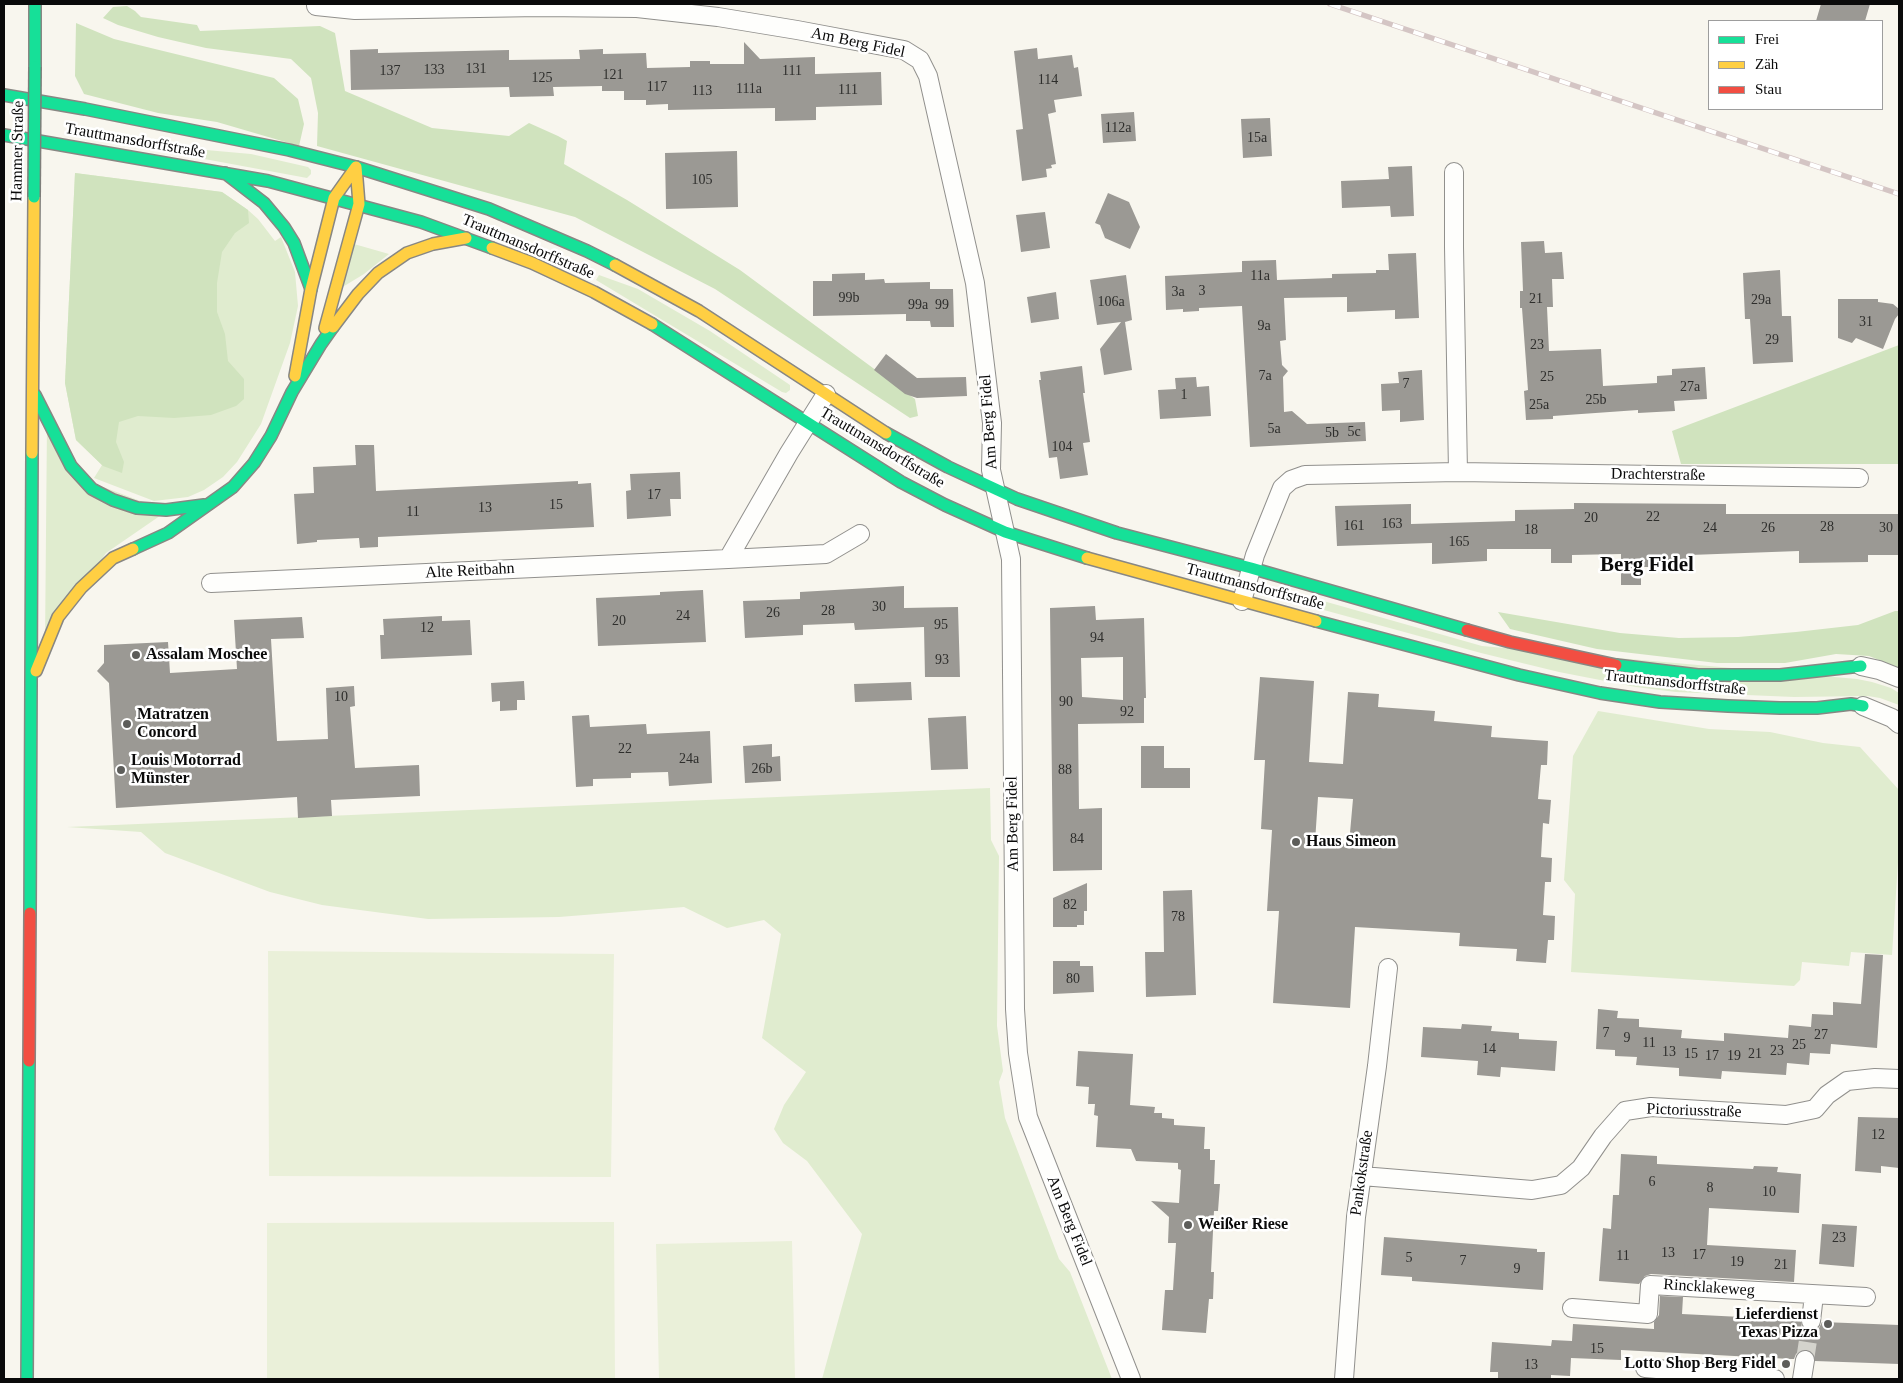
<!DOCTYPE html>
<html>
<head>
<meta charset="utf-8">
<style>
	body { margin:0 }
	#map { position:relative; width:1903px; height:1383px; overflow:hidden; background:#f8f6ee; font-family:"Times New Roman",serif }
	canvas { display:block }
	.frame { position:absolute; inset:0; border:5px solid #0a0a0a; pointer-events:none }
	.legend { position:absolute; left:1708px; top:20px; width:175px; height:90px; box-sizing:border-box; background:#fff; border:1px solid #9d9d9d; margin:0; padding:6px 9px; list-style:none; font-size:15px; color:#0a0a0a }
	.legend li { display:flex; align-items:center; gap:10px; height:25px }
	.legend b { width:25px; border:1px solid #9d9d9d }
</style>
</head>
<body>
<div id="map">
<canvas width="1903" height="1383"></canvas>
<div class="frame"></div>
<ul class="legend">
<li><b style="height:6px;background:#16e098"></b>Frei</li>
<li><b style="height:6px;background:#ffcf43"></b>Zäh</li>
<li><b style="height:6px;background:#f24e42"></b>Stau</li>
</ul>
</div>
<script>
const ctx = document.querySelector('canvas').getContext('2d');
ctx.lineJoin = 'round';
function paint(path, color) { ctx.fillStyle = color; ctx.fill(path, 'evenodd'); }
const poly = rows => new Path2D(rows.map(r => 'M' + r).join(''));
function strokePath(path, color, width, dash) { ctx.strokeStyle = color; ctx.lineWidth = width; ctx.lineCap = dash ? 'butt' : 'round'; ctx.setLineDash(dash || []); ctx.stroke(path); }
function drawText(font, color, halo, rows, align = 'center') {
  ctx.font = font + ' "Times New Roman",serif'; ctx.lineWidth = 5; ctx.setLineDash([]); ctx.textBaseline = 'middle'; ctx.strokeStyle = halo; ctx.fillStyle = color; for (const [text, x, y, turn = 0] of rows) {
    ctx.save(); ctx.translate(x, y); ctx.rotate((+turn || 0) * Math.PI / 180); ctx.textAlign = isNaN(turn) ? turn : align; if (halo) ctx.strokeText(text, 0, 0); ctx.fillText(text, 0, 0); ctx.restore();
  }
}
paint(poly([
	[75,129,195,149,251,154,308,167,311,170,311,174,307,178,75,135],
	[75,173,222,192,248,210,258,219,275,241,281,237,295,272,298,306,290,343,261,424,237,462,223,477,204,490,188,497,154,501,94,478,102,465,76,440,65,383],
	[354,244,389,254,364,274,341,288],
	[599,275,638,289,710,331,790,385,790,390,786,393,782,392,596,280],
	[47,423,90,482,167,511,106,553,45,643],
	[1281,589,1482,646,1857,679,1872,682,1891,688,1899,693,1899,705,1880,698,1868,696,1794,697,1676,692,1636,687,1559,672,1481,653,1280,598,1278,594],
	[1598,711,1709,729,1770,732,1823,743,1860,747,1899,790,1899,847,1892,955,1851,952,1849,966,1802,962,1800,980,1794,986,1571,972,1575,894,1564,880,1573,756],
	[990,788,991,840,999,856,997,1026,1003,1071,999,1082,1005,1118,1059,1259,1070,1272,1112,1379,822,1379,862,1234,807,1161,783,1143,774,1129,784,1105,806,1072,762,1038,781,934,764,920,727,928,684,907,559,917,428,919,322,905,270,892,165,853,141,832,67,827]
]), '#e0eccf');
paint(poly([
	[127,6,135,11,141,17,197,25,200,31,320,26,335,33,345,91,432,128,509,136,529,123,558,136,567,141,564,164,627,200,740,270,915,399,918,416,910,418,715,289,575,217,317,146,318,113,311,78,291,59,206,48,158,37,118,25,103,18,113,7],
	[76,23,114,39,274,78,298,99,304,124,299,146,217,122,158,113,84,94,75,76],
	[75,173,222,192,248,210,249,223,235,233,222,252,217,283,217,312,225,334,228,361,244,379,244,399,236,406,211,415,174,418,138,416,119,422,116,442,124,462,122,473,103,466,76,440,65,383],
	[1899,345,1899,464,1681,464,1672,431],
	[1895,611,1899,611,1899,668,1869,656,1836,654,1785,663,1717,663,1597,649,1510,629,1498,612,1620,633,1679,638,1738,637,1796,632,1858,625]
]), '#d0e3be');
paint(poly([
	[268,951,614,954,611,1177,269,1176],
	[614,1222,615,1379,267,1379,267,1223],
	[792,1241,795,1379,659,1379,656,1244]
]), '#eaf0d9');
paint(poly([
	[1821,4,1870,4,1865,21,1816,21],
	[744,42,760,59,815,57,815,74,881,72,882,105,816,107,816,120,775,121,775,108,668,110,668,104,646,105,646,100,624,100,624,91,602,91,602,86,553,87,554,96,510,97,509,87,351,90,350,50,378,49,378,53,509,50,509,60,580,59,579,50,603,49,603,54,646,53,647,68,690,67,690,61,710,61,710,64,744,64],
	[1037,48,1038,59,1072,55,1074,68,1078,67,1082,96,1054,100,1056,112,1048,114,1056,164,1051,165,1052,168,1046,169,1047,177,1022,181,1016,130,1023,129,1014,51],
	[1134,112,1136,141,1103,143,1101,114],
	[1270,118,1272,156,1243,158,1241,119],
	[737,151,738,207,666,209,665,153],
	[1412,166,1414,216,1391,217,1390,206,1342,208,1341,181,1389,179,1388,167],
	[1108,193,1129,202,1140,227,1130,249,1105,238,1100,225,1095,223],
	[1045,212,1050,248,1021,252,1016,215],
	[1544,241,1545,253,1562,252,1564,279,1552,279,1553,307,1547,307,1549,351,1601,349,1603,386,1657,383,1657,376,1672,375,1672,369,1705,367,1707,399,1674,401,1675,411,1638,413,1638,410,1553,416,1553,419,1526,420,1524,391,1528,390,1522,308,1520,308,1520,291,1523,291,1521,242],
	[1416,253,1419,318,1395,319,1395,310,1347,312,1347,297,1284,298,1286,340,1280,341,1282,365,1288,371,1283,377,1284,412,1292,411,1307,424,1365,422,1366,441,1250,447,1242,306,1199,308,1199,311,1183,312,1183,309,1166,310,1165,276,1242,272,1242,261,1276,260,1277,280,1332,278,1332,274,1376,273,1376,270,1389,270,1388,254],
	[1780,270,1782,316,1791,316,1793,362,1753,364,1750,319,1745,319,1743,273],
	[865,273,865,280,884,279,885,283,930,282,930,289,953,289,954,327,931,327,930,321,906,321,906,314,813,316,813,281,832,281,832,274],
	[1126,275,1132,320,1125,322,1132,370,1104,375,1100,349,1121,322,1097,325,1090,280],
	[1056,292,1059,319,1031,323,1027,297],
	[1838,299,1878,299,1878,302,1893,304,1899,309,1899,314,1895,319,1883,349,1856,338,1852,343,1838,338],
	[886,354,917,378,966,377,967,396,917,398,905,394,874,370],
	[1082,366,1085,393,1083,393,1090,442,1083,443,1088,475,1060,479,1057,457,1049,458,1039,380,1041,380,1040,372],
	[1422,370,1424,420,1400,422,1400,410,1382,411,1381,384,1399,383,1398,372],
	[1196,377,1197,387,1209,386,1211,416,1160,419,1158,390,1176,389,1175,378],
	[355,445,374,445,376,491,578,481,578,484,591,483,594,527,378,537,378,547,360,548,359,538,317,540,317,542,297,544,294,494,314,493,313,467,356,465],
	[680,472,681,499,670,499,671,516,627,519,626,491,631,490,630,474],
	[1574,503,1726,504,1726,514,1899,514,1899,555,1868,555,1868,562,1799,563,1799,551,1690,555,1690,564,1671,564,1671,567,1641,567,1641,585,1621,585,1621,554,1572,555,1572,563,1551,563,1551,549,1487,549,1487,561,1432,564,1432,543,1337,546,1335,506,1411,504,1411,524,1515,521,1515,510,1574,509],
	[904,586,904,608,958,607,960,677,925,677,924,627,855,630,854,623,803,625,803,635,745,638,743,601,800,599,800,592],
	[703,590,706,642,598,646,596,598,660,595,660,592],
	[1095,606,1096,620,1144,618,1146,698,1144,698,1144,723,1078,724,1079,809,1102,808,1102,870,1053,871,1050,608],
	[1123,657,1123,700,1082,697,1081,658],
	[442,616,442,621,470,620,472,655,381,659,380,635,384,635,383,619],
	[302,617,304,638,271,639,277,741,328,739,326,688,354,686,355,706,350,707,355,768,419,765,420,796,331,800,332,816,298,818,297,797,116,808,109,683,97,671,104,663,104,645,168,642,170,673,237,669,234,620],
	[1260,677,1314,681,1309,762,1343,764,1348,692,1379,694,1378,707,1435,711,1434,721,1492,726,1491,737,1548,741,1547,765,1541,765,1538,799,1551,800,1549,824,1543,823,1541,857,1552,858,1551,882,1545,882,1543,915,1555,916,1554,940,1548,940,1546,963,1516,961,1517,949,1459,946,1460,933,1355,927,1350,1008,1273,1003,1279,911,1267,911,1272,830,1261,829,1265,760,1254,760],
	[1318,797,1353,799,1349,844,1315,842],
	[524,681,525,700,517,700,517,710,500,711,500,701,492,702,491,683],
	[911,682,912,700,855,702,854,684],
	[589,715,590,727,646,724,647,734,710,731,712,783,669,786,668,772,631,773,631,778,593,779,593,786,576,787,572,716],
	[966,716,968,769,931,770,928,718],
	[772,744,772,757,780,756,781,781,745,783,743,746],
	[1141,746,1164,746,1164,768,1190,768,1190,788,1141,788],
	[1087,883,1087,911,1084,911,1084,925,1077,925,1077,927,1053,927,1053,898],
	[1192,890,1196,995,1146,997,1145,952,1164,952,1163,891],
	[1865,954,1883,955,1877,1048,1831,1044,1830,1054,1810,1053,1809,1065,1787,1063,1786,1075,1722,1071,1721,1079,1679,1076,1679,1068,1636,1065,1637,1057,1615,1056,1615,1050,1596,1049,1598,1009,1618,1011,1617,1018,1639,1019,1639,1027,1682,1030,1681,1038,1724,1041,1724,1033,1788,1038,1789,1025,1811,1027,1812,1014,1833,1015,1833,1002,1861,1004],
	[1053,961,1080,961,1080,966,1093,966,1094,992,1053,994],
	[1462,1024,1492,1026,1491,1031,1519,1033,1519,1039,1557,1041,1555,1071,1501,1067,1500,1077,1477,1075,1478,1061,1421,1057,1423,1027,1461,1029],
	[1078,1051,1133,1054,1130,1105,1155,1107,1154,1113,1162,1113,1162,1118,1174,1119,1174,1125,1205,1127,1204,1149,1210,1149,1210,1160,1215,1160,1214,1184,1220,1184,1218,1211,1214,1211,1211,1272,1214,1272,1213,1299,1209,1299,1206,1333,1162,1330,1165,1290,1173,1290,1176,1243,1168,1243,1169,1217,1151,1201,1179,1203,1181,1170,1178,1169,1178,1163,1136,1161,1131,1149,1096,1147,1098,1116,1094,1115,1095,1104,1088,1104,1089,1087,1076,1086],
	[1858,1117,1899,1118,1899,1168,1881,1166,1881,1173,1855,1171],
	[1621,1154,1657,1156,1657,1164,1753,1169,1754,1166,1778,1167,1777,1172,1801,1174,1799,1213,1709,1208,1707,1245,1796,1250,1794,1282,1651,1274,1645,1276,1639,1284,1599,1281,1603,1228,1611,1229,1613,1195,1619,1195],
	[1822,1224,1857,1226,1854,1267,1819,1264],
	[1384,1237,1537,1249,1537,1252,1545,1252,1543,1290,1412,1281,1412,1277,1381,1275],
	[1660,1296,1683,1297,1682,1314,1800,1320,1804,1329,1809,1331,1815,1331,1819,1328,1822,1322,1899,1325,1899,1364,1815,1361,1812,1352,1806,1349,1801,1350,1796,1354,1794,1359,1791,1359,1621,1350,1621,1360,1571,1358,1570,1376,1551,1375,1551,1379,1498,1379,1498,1372,1490,1372,1492,1342,1551,1346,1552,1340,1572,1341,1573,1324,1654,1329,1654,1322,1659,1315]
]), '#9b9994');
strokePath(poly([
	[1805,1360,1811,1321]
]), '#d4d3cc', 18, [18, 9]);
const street = poly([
	[316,6,355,10,540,7,637,8,718,17,797,30,904,50,920,60,928,76,975,283,992,423,991,470,1011,559,1015,1009,1018,1053,1028,1117,1131,1379],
	[1454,172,1454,247,1458,472],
	[728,559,826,554,860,534],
	[211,583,728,559,789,453,826,394],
	[1242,601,1255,555,1282,488,1291,480,1305,475,1458,472,1859,478],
	[1861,666,1879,670,1899,678],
	[1863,706,1892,718,1899,724],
	[1362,1176,1532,1190,1561,1185,1581,1168,1603,1136,1625,1111,1651,1107,1786,1115,1815,1109,1827,1095,1847,1081,1875,1078,1899,1079],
	[1572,1308,1648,1314,1650,1285,1866,1297],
	[1811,1321,1814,1295],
	[1645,1368,1775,1379],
	[1344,1379,1356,1217,1377,1066,1388,968],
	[1802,1379,1805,1360]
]);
const fast = poly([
	[35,4,35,67],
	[4,95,85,109,289,150,356,167,489,209,587,251,615,265],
	[4,135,268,181,421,222,492,248],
	[225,173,264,203,284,227,294,243,311,289],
	[652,324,901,482,945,505,1005,532,1087,558],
	[35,395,71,466,92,489,113,500,137,508,166,510,204,505],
	[886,433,948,467,1017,499,1117,533,1251,568,1467,630],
	[133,549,168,533,233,487,254,463,271,436,292,392,321,344,333,327],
	[1316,621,1519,675,1600,693,1660,702,1728,706,1780,708,1817,708,1851,704,1863,706],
	[1616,665,1698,675,1780,675,1861,666],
	[30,913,32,453],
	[27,1379,29,1061]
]);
const slow = poly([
	[492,248,532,263,594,292,652,324],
	[615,265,699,311,886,433],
	[333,327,358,294,378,273,407,253,433,244,466,238],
	[325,328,359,204,356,167],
	[295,376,311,289,334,198,356,167],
	[32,453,34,197],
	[1087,558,1316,621],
	[36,671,58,617,81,588,113,558,133,549]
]);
const jam = poly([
	[1467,630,1510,642,1616,665],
	[29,1061,30,913]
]);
strokePath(street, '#91908d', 20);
strokePath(fast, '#888783', 14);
strokePath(slow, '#888783', 14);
strokePath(jam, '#888783', 14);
strokePath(street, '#fefefc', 18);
strokePath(fast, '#16e098', 11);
strokePath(slow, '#ffcf43', 11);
strokePath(jam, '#f24e42', 11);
const rail = poly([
	[1330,4,1899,194]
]);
strokePath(rail, '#d4c5c4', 5.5);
strokePath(rail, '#fff', 4, [11]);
const fastBridge = poly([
	[34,197,35,67]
]);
strokePath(fastBridge, '#7e7e7a', 14, []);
strokePath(fastBridge, '#16e098', 11);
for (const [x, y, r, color] of [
	[136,655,5,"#5d5d5a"],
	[127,724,5,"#5d5d5a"],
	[121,770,5,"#5d5d5a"],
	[1296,842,5,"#5d5d5a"],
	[1188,1225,5,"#5d5d5a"],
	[1828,1324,5,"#5d5d5a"],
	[1786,1364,5,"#5d5d5a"]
]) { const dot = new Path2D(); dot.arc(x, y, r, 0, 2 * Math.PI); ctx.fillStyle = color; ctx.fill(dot); strokePath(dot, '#fff', 2); }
drawText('14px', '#2e2e2c', null, [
	["131",476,69],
	["133",434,70],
	["137",390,71],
	["111",792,71],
	["121",613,75],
	["125",542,78],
	["114",1048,80],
	["117",657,87],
	["111a",749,89],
	["111",848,90],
	["113",702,91],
	["112a",1118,128],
	["15a",1257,138],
	["105",702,180],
	["11a",1260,276],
	["3",1202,291],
	["3a",1178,292],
	["99b",849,298],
	["21",1536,299],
	["29a",1761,300],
	["106a",1111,302],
	["99a",918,305],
	["99",942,305],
	["31",1866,322],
	["9a",1264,326],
	["29",1772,340],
	["23",1537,345],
	["7a",1265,376],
	["25",1547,377],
	["7",1406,384],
	["27a",1690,387],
	["1",1184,395],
	["25b",1596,400],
	["25a",1539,405],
	["5a",1274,429],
	["5c",1354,432],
	["5b",1332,433],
	["104",1062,447],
	["17",654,495],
	["15",556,505],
	["13",485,508],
	["11",413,512],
	["22",1653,517],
	["20",1591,518],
	["163",1392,524],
	["161",1354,526],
	["28",1827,527],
	["24",1710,528],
	["26",1768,528],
	["30",1886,528],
	["18",1531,530],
	["165",1459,542],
	["30",879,607],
	["28",828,611],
	["26",773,613],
	["24",683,616],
	["20",619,621],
	["95",941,625],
	["12",427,628],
	["94",1097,638],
	["93",942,660],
	["10",341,697],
	["90",1066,702],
	["92",1127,712],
	["22",625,749],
	["24a",689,759],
	["26b",762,769],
	["88",1065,770],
	["84",1077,839],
	["82",1070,905],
	["78",1178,917],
	["80",1073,979],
	["7",1606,1033],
	["27",1821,1035],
	["9",1627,1038],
	["11",1649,1043],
	["25",1799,1045],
	["14",1489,1049],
	["23",1777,1051],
	["13",1669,1052],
	["15",1691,1054],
	["21",1755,1054],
	["17",1712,1056],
	["19",1734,1056],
	["12",1878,1135],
	["6",1652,1182],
	["8",1710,1188],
	["10",1769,1192],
	["23",1839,1238],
	["13",1668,1253],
	["17",1699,1255],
	["11",1623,1256],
	["5",1409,1258],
	["7",1463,1261],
	["19",1737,1262],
	["21",1781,1265],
	["9",1517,1269],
	["15",1597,1349],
	["13",1531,1365]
]);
drawText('16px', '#0a0a0a', '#fff', [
	["Am Berg Fidel",858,43,12],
	["Trauttmansdorffstraße",135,141,10],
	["Hammer Straße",18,151,-89],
	["Trauttmansdorffstraße",528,247,23],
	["Am Berg Fidel",989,422,-94],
	["Trauttmansdorffstraße",882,448,31],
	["Drachterstraße",1658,475,1],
	["Alte Reitbahn",470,571,-3],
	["Trauttmansdorffstraße",1255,587,15],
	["Trauttmansdorffstraße",1675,683,6],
	["Am Berg Fidel",1013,824,-91],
	["Pictoriusstraße",1694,1111,2],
	["Pankokstraße",1362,1173,-82],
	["Am Berg Fidel",1069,1221,68],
	["Rincklakeweg",1709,1288,4]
]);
drawText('bold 16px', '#0a0a0a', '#fff', [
	["Assalam Moschee",146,655],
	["Matratzen",137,715],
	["Concord",137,733],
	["Louis Motorrad",131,761],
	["Münster",131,779],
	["Haus Simeon",1306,842],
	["Weißer Riese",1198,1225],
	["Lieferdienst",1818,1315,"right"],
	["Texas Pizza",1818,1333,"right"],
	["Lotto Shop Berg Fidel",1776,1364,"right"]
], 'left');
drawText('bold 21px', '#0a0a0a', '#fff', [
	["Berg Fidel",1647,566]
]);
</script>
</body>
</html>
